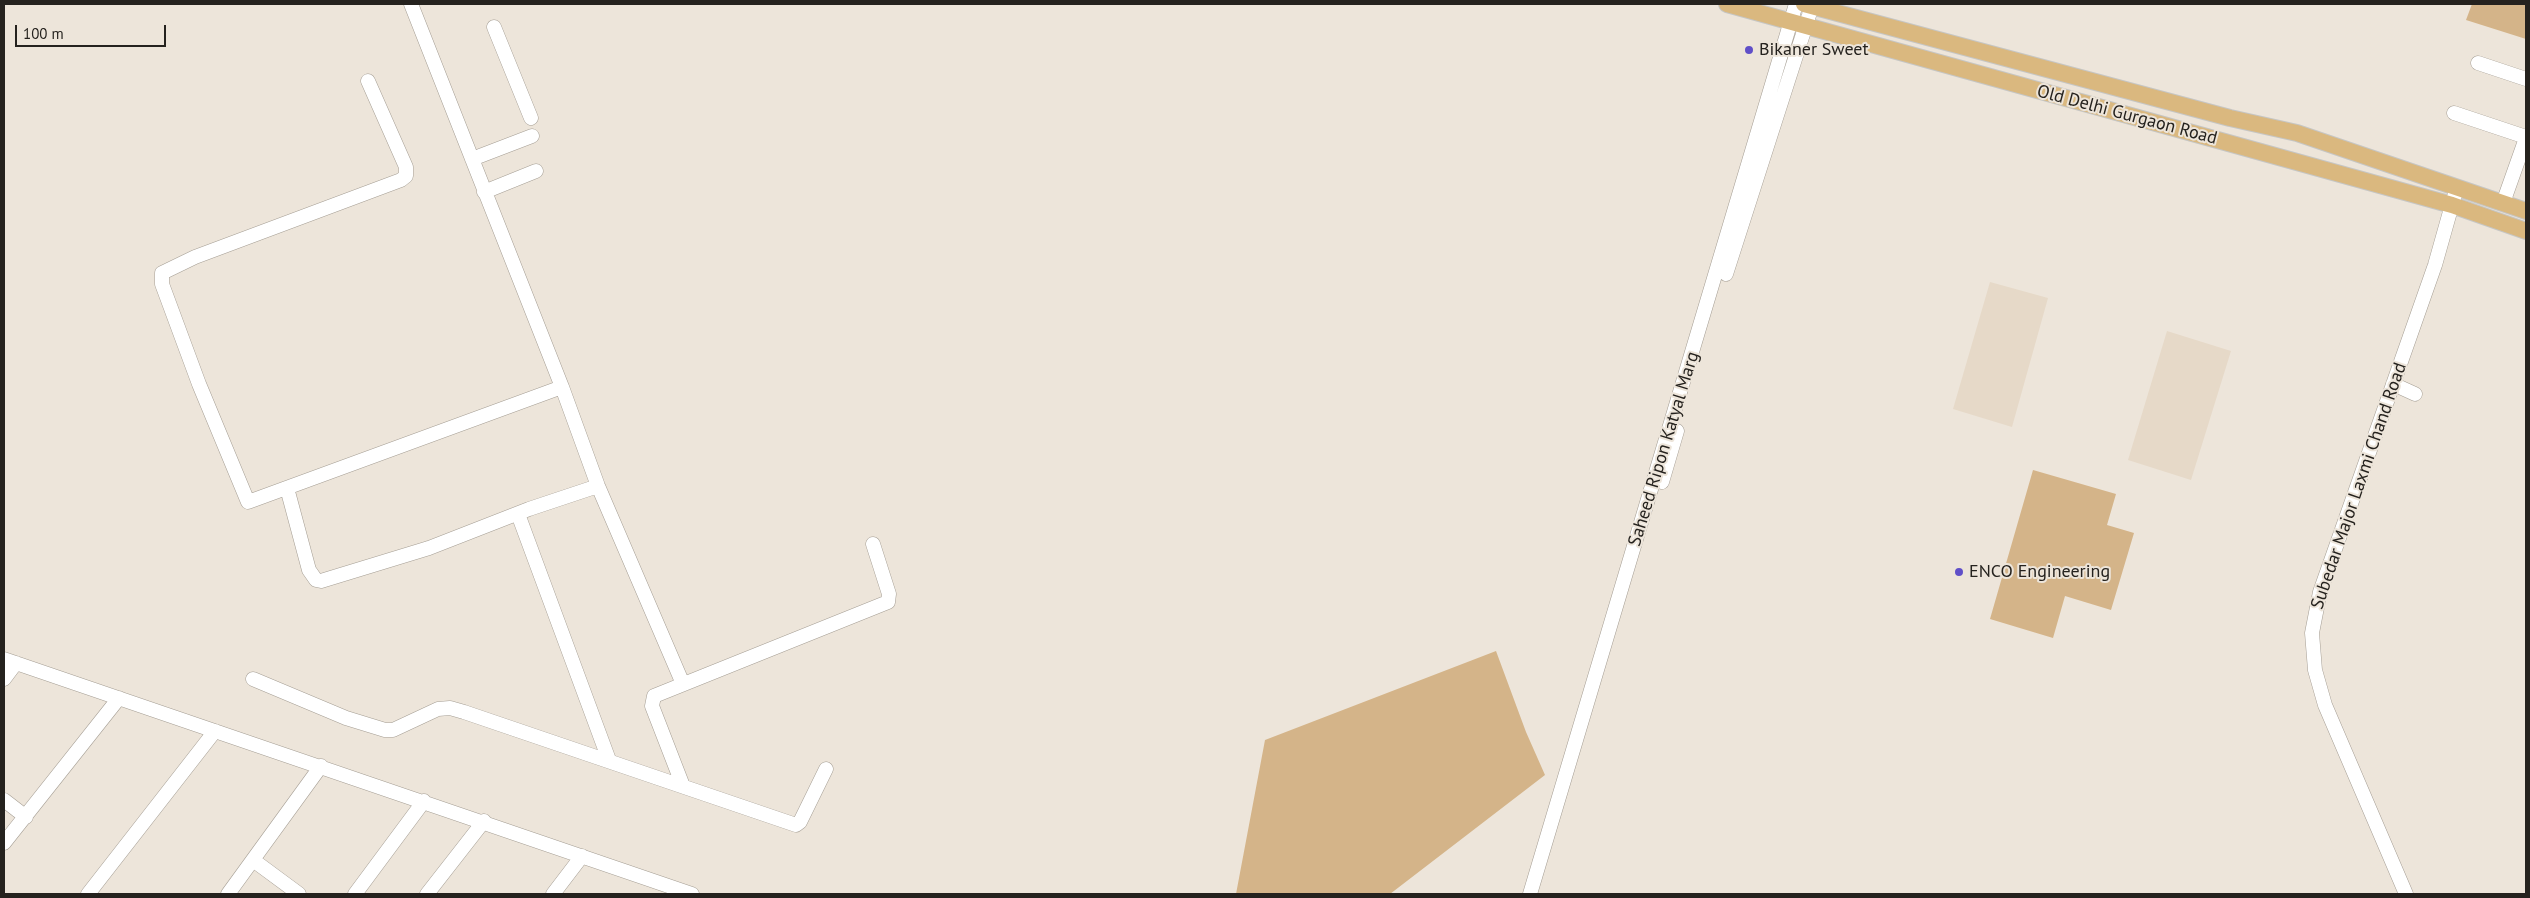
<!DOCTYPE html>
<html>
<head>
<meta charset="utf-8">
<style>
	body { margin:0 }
	#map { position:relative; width:2530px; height:898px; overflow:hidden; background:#ede5da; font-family:"PT Sans",sans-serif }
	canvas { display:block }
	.frame { position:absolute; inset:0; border:5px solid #25221e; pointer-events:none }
	.scale { position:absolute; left:15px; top:25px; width:151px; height:22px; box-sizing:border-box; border:2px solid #25221e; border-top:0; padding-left:6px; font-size:15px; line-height:18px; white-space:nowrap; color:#25221e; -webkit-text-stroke:4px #ede5da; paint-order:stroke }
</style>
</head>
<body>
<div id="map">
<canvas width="2530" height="898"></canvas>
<div class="frame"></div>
<div class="scale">100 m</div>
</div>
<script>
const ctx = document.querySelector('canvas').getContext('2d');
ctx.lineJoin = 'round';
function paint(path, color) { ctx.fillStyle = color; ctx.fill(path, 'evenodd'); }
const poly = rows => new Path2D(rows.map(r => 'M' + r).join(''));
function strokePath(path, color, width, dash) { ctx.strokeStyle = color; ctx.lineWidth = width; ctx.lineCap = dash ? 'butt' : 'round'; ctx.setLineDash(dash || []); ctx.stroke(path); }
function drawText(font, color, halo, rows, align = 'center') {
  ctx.font = font + ' "PT Sans",sans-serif'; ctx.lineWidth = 4; ctx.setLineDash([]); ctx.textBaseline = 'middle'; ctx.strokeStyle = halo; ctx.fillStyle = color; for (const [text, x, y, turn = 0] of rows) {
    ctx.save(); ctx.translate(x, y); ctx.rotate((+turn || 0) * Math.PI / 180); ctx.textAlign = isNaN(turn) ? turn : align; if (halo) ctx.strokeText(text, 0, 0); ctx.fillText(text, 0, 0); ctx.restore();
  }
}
paint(poly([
	[1990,282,2048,298,2012,427,1953,409],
	[2167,331,2231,351,2191,480,2128,460]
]), '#e6d9c8');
paint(poly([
	[2472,4,2526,4,2526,39,2466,20],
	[2033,470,2116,494,2107,525,2134,533,2111,610,2065,596,2053,638,1990,619],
	[1496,651,1526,732,1545,775,1390,894,1236,894,1265,740]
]), '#d4b489');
const minor = poly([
	[411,4,562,387,598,486,683,684],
	[494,27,531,118],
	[2478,63,2526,79],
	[368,81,406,167,406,176,401,180,195,257,162,273,162,284,199,384,248,502,562,387],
	[2454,113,2526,137],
	[472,159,532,136],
	[484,192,536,171],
	[2503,203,2526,138],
	[1726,274,1812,6],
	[2393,384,2415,394],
	[1662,482,1677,431],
	[287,488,309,570,316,580,321,581,429,548,529,509,598,486],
	[518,514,609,760],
	[4,659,692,894],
	[4,679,16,663],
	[253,679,346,718,385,730,393,730,438,709,450,708,464,712,796,825,800,822,826,769],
	[683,786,652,706,654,696,888,602,889,594,873,544],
	[4,800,26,817],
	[4,843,119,698],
	[253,860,299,894],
	[88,894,215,731],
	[228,894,321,766],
	[355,894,424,801],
	[427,894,484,821],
	[553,894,582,856],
	[1530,894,1796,4],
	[2406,894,2325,705,2315,670,2312,633,2320,592,2435,265,2457,187]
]);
const major = poly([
	[1727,4,2452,205,2526,231],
	[1804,4,2230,118,2297,133,2526,211]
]);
strokePath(minor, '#a59e94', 15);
strokePath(major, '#c6c6c4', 18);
strokePath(minor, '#fff', 14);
strokePath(major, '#dab87f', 16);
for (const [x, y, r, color] of [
	[1749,50,5,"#604fc8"],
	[1959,572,5,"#604fc8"]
]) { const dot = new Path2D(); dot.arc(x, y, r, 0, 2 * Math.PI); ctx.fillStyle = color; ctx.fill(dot); strokePath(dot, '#ede5da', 2); }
drawText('18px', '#25221e', '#ede5da', [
	["Bikaner Sweet",1759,50],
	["ENCO Engineering",1969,572]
], 'left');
drawText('18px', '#25221e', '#ede5da', [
	["Old Delhi Gurgaon Road",2127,115,15],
	["Saheed Ripon Katyal Marg",1664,449,-73],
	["Subedar Major Laxmi Chand Road",2359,486,-71]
]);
</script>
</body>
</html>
